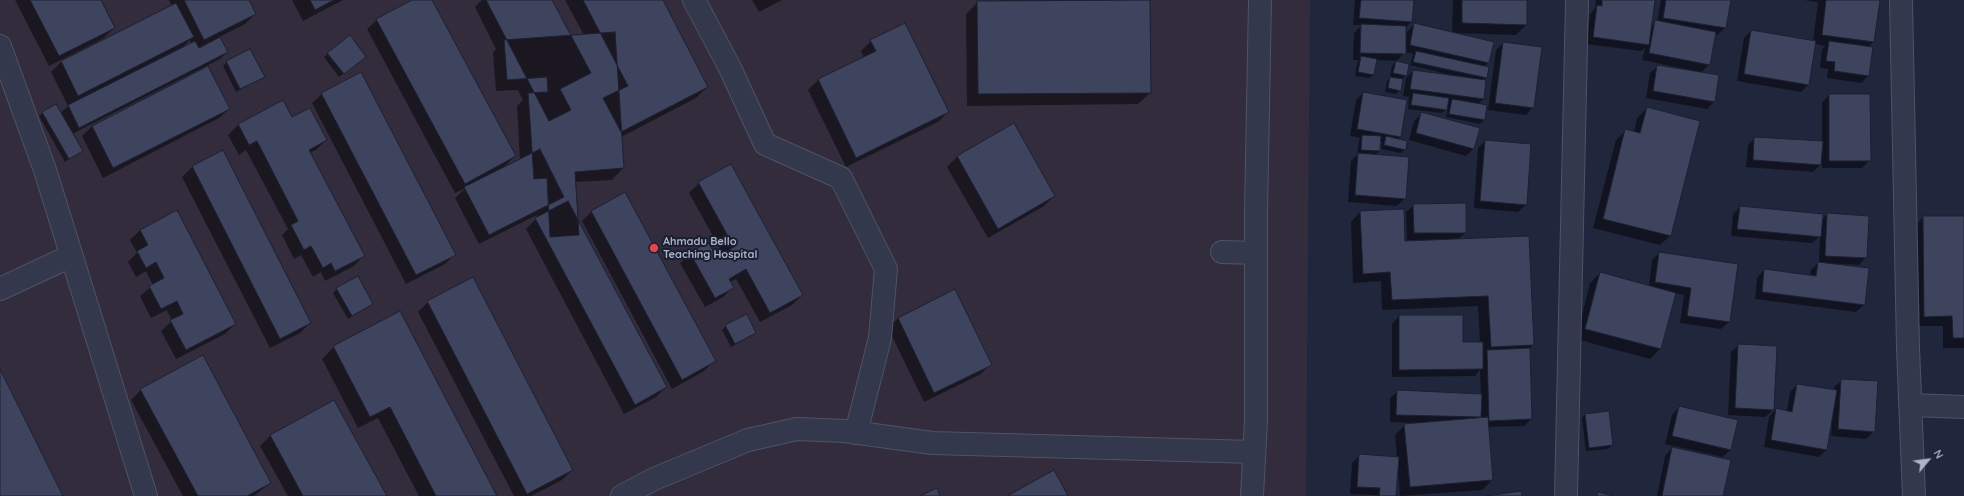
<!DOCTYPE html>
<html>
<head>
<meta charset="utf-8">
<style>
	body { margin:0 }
	#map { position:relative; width:1964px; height:496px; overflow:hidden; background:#20263c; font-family:Quicksand,sans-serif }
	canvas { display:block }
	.north { position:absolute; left:1908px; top:440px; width:40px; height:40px; -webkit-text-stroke:3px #191e31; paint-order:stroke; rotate:61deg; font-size:11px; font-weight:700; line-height:16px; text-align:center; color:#afb3c8 }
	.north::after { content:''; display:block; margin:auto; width:14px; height:18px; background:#afb3c8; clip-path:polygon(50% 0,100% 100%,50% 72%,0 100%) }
</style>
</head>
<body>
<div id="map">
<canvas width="1964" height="496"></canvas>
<div class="north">N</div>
</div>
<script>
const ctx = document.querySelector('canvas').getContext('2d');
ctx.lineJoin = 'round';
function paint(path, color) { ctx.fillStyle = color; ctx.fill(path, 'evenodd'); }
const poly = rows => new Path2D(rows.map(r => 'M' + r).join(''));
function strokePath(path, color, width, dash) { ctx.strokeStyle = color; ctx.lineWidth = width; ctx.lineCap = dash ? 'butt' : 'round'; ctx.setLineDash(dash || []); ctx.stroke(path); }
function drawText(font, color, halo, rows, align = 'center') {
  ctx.font = font + ' Quicksand,sans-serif'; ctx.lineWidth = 4; ctx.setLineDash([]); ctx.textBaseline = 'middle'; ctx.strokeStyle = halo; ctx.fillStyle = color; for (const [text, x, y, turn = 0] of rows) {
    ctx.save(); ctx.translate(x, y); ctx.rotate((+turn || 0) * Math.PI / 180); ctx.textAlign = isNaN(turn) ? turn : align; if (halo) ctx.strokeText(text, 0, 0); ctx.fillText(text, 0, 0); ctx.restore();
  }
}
paint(poly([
	[0,0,1310,0,1306,496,0,496]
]), '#322c3d');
paint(poly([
	[15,0,100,0,114,28,104,38,49,66],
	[169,0,248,0,255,14,245,24,219,37,227,52,220,59,72,134,81,151,65,162,39,116,43,113,60,114,68,106,51,72,61,62,172,6],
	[190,40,191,44,182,48],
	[292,0,343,0,303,21],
	[414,0,431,0,515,156,502,169,520,160,517,106,523,100,518,90,496,91,493,52,496,49,475,7,482,0,551,0,570,36,584,35,565,0,662,0,707,87,696,98,621,137,623,168,612,180,575,182,577,220,666,387,656,397,624,414,526,229,537,218,537,215,479,244,455,198,466,188,455,193,367,29,377,20],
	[752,0,782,0,759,12],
	[1001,0,1149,0,1150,93,1138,104,967,106,966,14,978,2,1001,2],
	[1355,0,1413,0,1411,22,1405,28,1406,38,1407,32,1415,24,1452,33,1453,0,1526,0,1526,25,1516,35,1455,33,1488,62,1484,67,1486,78,1483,80,1485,81,1483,99,1478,104,1486,106,1484,120,1480,124,1446,117,1448,107,1442,113,1408,109,1409,97,1403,96,1406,78,1413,71,1451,76,1451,75,1410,65,1413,54,1405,52,1396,62,1408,65,1406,76,1402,79,1400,90,1396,94,1385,92,1387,81,1392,77,1390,76,1392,66,1397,61,1375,60,1373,75,1369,78,1355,76,1358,60,1353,60,1354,33,1362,25,1353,25],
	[1596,0,1654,0,1651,26,1657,22,1661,0,1730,0,1725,28,1717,35,1715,35,1709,64,1701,73,1714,102,1707,109,1646,98,1650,73,1658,66,1691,71,1691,70,1642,60,1645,48,1641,51,1586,44,1590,14,1595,8],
	[1804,0,1879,0,1873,42,1868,47,1868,76,1861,83,1827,78,1828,69,1820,68,1822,49,1825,46,1814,44,1808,85,1801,92,1737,81,1744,38,1751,31,1813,41,1818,2],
	[349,37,365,57,339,77,324,57],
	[871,41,948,112,938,122,846,167,808,90,818,80,864,58,861,51],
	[1503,43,1533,107,1526,115,1488,110,1496,50],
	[227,62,263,76,236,92,223,66],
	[208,67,229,109,219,118,103,178,82,136,92,126],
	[1363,93,1400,137,1397,140,1405,149,1401,153,1381,149,1382,142,1380,142,1379,151,1375,155,1405,198,1397,206,1348,202,1351,161,1357,155,1359,140,1360,138,1350,136,1356,100],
	[322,94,455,254,445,264,406,284,312,103],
	[1829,95,1870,160,1862,168,1822,168,1822,158,1821,158,1820,165,1813,172,1746,167,1748,145,1755,138,1822,142,1822,103],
	[282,102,291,119,326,140,316,150,309,153,363,256,354,266,325,281,321,272,313,277,301,255,294,259,282,235,288,229,246,150,239,155,228,135,238,125],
	[1647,108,1670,236,1660,245,1593,228,1616,140,1626,130,1634,132,1637,118],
	[1422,113,1473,149,1466,156,1409,140,1414,121],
	[1013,124,1054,196,1044,206,988,238,947,167,957,157],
	[1485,141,1530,144,1526,205,1518,212,1474,208,1478,148],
	[222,152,310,323,300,333,270,348,182,177,192,167],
	[699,183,802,295,792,305,760,322,736,279,730,282,732,288,723,297,705,307,680,263,690,254,708,244,716,258,723,254,689,193],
	[1414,205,1465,233,1457,240,1533,345,1529,349,1531,419,1524,426,1487,427,1492,480,1482,490,1400,496,1398,471,1395,496,1350,494,1352,463,1359,456,1397,458,1395,435,1405,425,1414,424,1414,423,1390,422,1390,398,1398,391,1481,395,1480,370,1475,376,1392,377,1392,324,1399,316,1462,343,1480,343,1478,306,1382,310,1381,281,1353,283,1351,222,1360,212,1404,242,1426,242,1426,240,1407,240,1406,212],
	[1740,207,1821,221,1827,214,1866,257,1859,265,1842,264,1842,266,1864,305,1856,312,1755,299,1757,278,1764,270,1810,276,1811,270,1819,262,1820,236,1812,243,1731,236,1733,214],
	[177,211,235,324,225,334,176,359,161,331,172,321,167,310,151,318,140,296,153,285,146,271,136,277,128,262,137,253,130,240,140,230],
	[592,211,714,361,704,371,672,389,582,221],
	[1923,217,1964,217,1964,348,1943,348,1943,326,1914,326,1914,227],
	[1660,253,1729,322,1721,329,1680,323,1684,295,1675,293,1660,349,1650,359,1576,339,1590,283,1600,273,1649,286,1652,260],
	[337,289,372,304,348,319,333,293],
	[954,291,990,364,981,374,924,402,888,328,898,318],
	[428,302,572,470,562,480,531,496,514,496,418,312],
	[726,326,755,333,731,347,722,330],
	[1739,345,1773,410,1765,417,1728,415,1731,352],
	[334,347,496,496,419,496,378,418,358,428,322,359],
	[1842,380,1874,431,1866,439,1831,436,1832,426,1830,426,1826,450,1819,457,1764,447,1769,417,1776,409,1787,411,1790,392,1797,385,1834,391,1834,387],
	[141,390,270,483,254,496,183,496,131,400],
	[333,401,386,496,288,496,260,446,270,436],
	[1679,407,1737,421,1730,450,1723,457,1665,444,1672,415],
	[1585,415,1612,445,1608,449,1586,451,1582,418],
	[1672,448,1722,496,1657,496,1665,456]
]), '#0007');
const building = poly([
	[30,0,101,0,115,28,59,56,30,0],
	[184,0,249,0,256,14,204,40,184,0],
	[310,0,334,0,315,10,310,0],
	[412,0,432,0,516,156,465,184,376,19,412,0],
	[486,0,552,0,591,73,560,89,571,110,549,121,486,0],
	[583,0,663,0,708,87,621,132,603,98,628,86,583,0],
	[1150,0,1151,93,978,94,977,1,1150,0],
	[1361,0,1414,0,1412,22,1359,18,1361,0],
	[1462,0,1527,0,1527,25,1462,23,1462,0],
	[1602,0,1655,0,1649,45,1593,37,1597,5,1602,6,1602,0],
	[1666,0,1731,0,1726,28,1663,18,1666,0],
	[1826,0,1880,0,1874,42,1822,35,1826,0],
	[176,3,194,37,78,96,61,61,176,3],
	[1655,20,1716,32,1710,65,1649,53,1655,20],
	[905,23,949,112,856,158,818,79,876,51,870,40,905,23],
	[1414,23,1494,42,1489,63,1410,45,1414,23],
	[1361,24,1406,26,1406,54,1360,53,1361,24],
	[1751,30,1816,41,1809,85,1744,74,1751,30],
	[615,32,624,168,575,172,579,235,550,237,547,178,534,179,528,93,548,92,547,77,507,80,504,40,615,32],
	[350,35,366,57,344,74,327,53,350,35],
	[220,37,228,52,79,128,68,105,195,41,199,48,220,37],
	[1829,41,1873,47,1869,76,1834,71,1835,62,1826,61,1829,41],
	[1503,42,1542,47,1534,108,1495,103,1503,42],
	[250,49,265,77,240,89,226,61,250,49],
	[1416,51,1489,67,1487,78,1413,62,1416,51],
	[1361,56,1377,59,1374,75,1358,72,1361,56],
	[1396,61,1409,64,1407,76,1393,73,1396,61],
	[1657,65,1719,75,1715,102,1653,91,1657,65],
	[208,66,230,109,113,168,92,126,208,66],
	[1413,70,1486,80,1484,99,1410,89,1413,70],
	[361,72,456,255,416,275,321,93,361,72],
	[1390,77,1403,79,1401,91,1388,88,1390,77],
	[1363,92,1407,100,1401,137,1357,129,1363,92],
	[1413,93,1449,98,1447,110,1411,105,1413,93],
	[1829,94,1870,94,1871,161,1829,161,1829,94],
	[1452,99,1487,105,1485,120,1449,114,1452,99],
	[283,100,292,117,310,108,327,140,309,150,365,256,335,271,331,263,323,268,311,246,304,250,291,225,298,221,257,141,249,145,238,124,283,100],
	[56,104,83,151,69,159,42,112,56,104],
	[1647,107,1700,121,1671,236,1603,219,1625,129,1640,133,1647,107],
	[1421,112,1480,128,1474,149,1416,133,1421,112],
	[1014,123,1055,196,998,229,957,156,1014,123],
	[1362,135,1381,136,1380,151,1361,150,1362,135],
	[1386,136,1407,141,1406,150,1384,145,1386,136],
	[1754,137,1823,141,1821,165,1753,160,1754,137],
	[1485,140,1531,144,1527,205,1480,201,1485,140],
	[540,149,564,197,489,235,464,187,540,149],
	[223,150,311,323,280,339,192,166,223,150],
	[1358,153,1409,157,1406,199,1355,195,1358,153],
	[731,164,803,295,770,313,746,269,729,279,734,288,715,298,690,253,708,242,717,257,734,247,698,182,731,164],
	[625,192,716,361,682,380,591,211,625,192],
	[568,201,667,387,635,405,535,218,568,201],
	[1466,203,1466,233,1414,233,1413,204,1466,203],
	[1740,206,1823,214,1821,237,1737,229,1740,206],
	[1404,209,1405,241,1529,236,1534,345,1491,347,1488,296,1392,300,1390,272,1363,274,1360,211,1404,209],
	[177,210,236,324,186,350,170,320,183,314,177,301,161,309,149,286,164,278,156,262,146,268,137,251,148,245,140,230,177,210],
	[1827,213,1869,216,1867,258,1825,256,1827,213],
	[1923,216,1964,216,1964,338,1953,338,1952,316,1924,317,1923,216],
	[1659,252,1738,264,1730,322,1687,316,1691,288,1655,282,1659,252],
	[1818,262,1869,268,1865,305,1762,292,1764,269,1816,276,1818,262],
	[1600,272,1676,293,1661,349,1585,329,1600,272],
	[358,276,373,304,352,316,336,288,358,276],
	[473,277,573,470,527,494,427,301,473,277],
	[955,289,992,365,934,393,898,318,955,289],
	[400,311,497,496,436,496,390,407,370,417,333,346,400,311],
	[747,314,756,333,735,344,725,325,747,314],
	[1399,315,1463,315,1463,342,1483,342,1483,369,1399,370,1399,315],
	[1738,344,1777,346,1774,410,1735,408,1738,344],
	[1530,348,1532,419,1489,421,1487,350,1530,348],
	[203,355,271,483,247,496,198,496,140,389,203,355],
	[0,369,63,496,0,496,0,369],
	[1841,379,1878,381,1875,432,1838,429,1841,379],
	[1797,384,1837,390,1827,450,1771,440,1776,408,1792,412,1797,384],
	[1397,390,1482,394,1481,417,1396,415,1397,390],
	[334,400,387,496,303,496,270,435,334,400],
	[1679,406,1738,420,1731,450,1672,436,1679,406],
	[1609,411,1613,445,1589,448,1585,414,1609,411],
	[1488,417,1493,480,1410,487,1404,424,1488,417],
	[1672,447,1731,460,1723,496,1662,496,1672,447],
	[1359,454,1399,457,1396,496,1379,496,1380,488,1357,487,1359,454],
	[1054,470,1068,496,1007,496,1054,470],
	[937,488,940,496,920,496,937,488],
	[1521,491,1522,496,1486,496,1521,491],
	[1598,492,1614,496,1597,496,1598,492]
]);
paint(building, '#3f445e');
strokePath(building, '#1b2033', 1);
const minor = poly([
	[694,0,730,68,765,144,841,178,886,269,880,338,856,433],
	[1901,0,1908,348,1914,496],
	[0,46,45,170,146,496],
	[1222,252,1256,253],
	[0,289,71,256],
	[1910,405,1964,407],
	[622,496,654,479,748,440,797,429,845,431,932,443,1254,452],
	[1252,496,1256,421,1256,212,1260,0],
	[1566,496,1577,0]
]);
strokePath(minor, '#4f5367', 24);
strokePath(minor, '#34384c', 22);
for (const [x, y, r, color] of [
	[654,248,5,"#e0444e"]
]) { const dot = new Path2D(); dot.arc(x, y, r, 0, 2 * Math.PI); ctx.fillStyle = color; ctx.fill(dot); strokePath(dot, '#191e31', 1.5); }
drawText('bold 11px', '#afb3c8', '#191e31', [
	["Ahmadu Bello",663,242],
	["Teaching Hospital",663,255]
], 'left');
</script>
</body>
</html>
